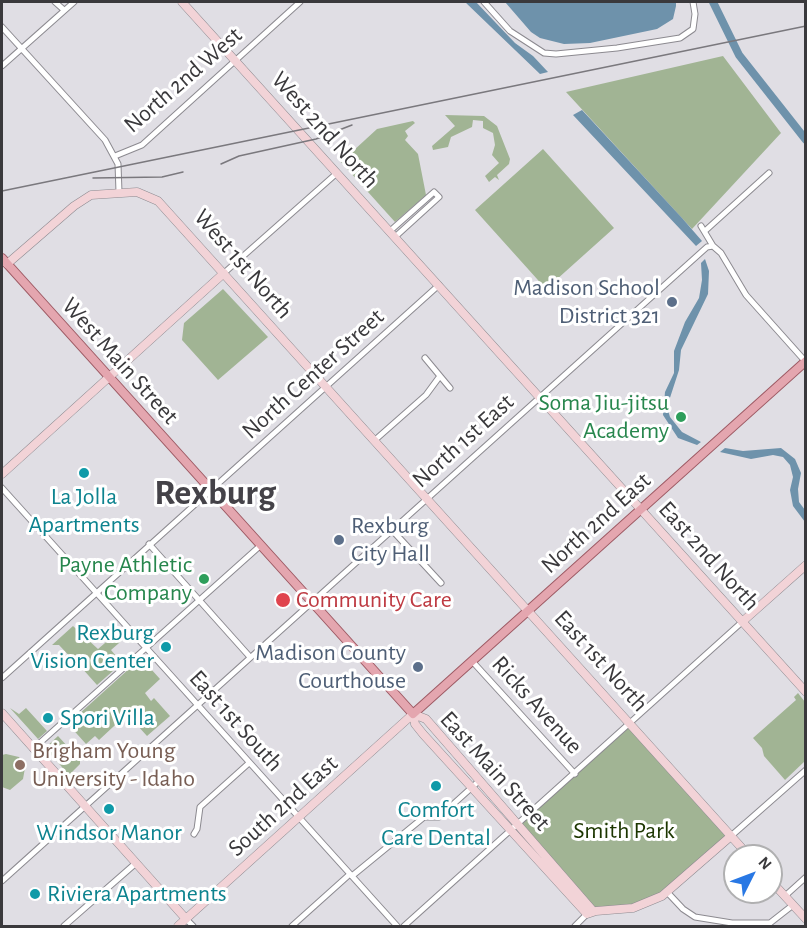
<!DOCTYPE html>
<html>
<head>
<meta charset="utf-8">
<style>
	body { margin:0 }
	#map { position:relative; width:807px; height:928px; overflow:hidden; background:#e0dee4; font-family:"Alegreya Sans",sans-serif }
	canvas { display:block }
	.frame { position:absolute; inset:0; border:3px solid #3a393c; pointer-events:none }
	.north { position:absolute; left:723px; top:844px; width:60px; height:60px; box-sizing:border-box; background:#fff; border:2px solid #b0b0b1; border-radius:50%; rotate:48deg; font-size:16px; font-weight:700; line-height:24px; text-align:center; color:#3a393c }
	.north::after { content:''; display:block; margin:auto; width:21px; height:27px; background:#2978e4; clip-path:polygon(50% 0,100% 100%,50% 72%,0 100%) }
</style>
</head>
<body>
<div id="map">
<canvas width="807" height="928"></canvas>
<div class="frame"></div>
<div class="north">N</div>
</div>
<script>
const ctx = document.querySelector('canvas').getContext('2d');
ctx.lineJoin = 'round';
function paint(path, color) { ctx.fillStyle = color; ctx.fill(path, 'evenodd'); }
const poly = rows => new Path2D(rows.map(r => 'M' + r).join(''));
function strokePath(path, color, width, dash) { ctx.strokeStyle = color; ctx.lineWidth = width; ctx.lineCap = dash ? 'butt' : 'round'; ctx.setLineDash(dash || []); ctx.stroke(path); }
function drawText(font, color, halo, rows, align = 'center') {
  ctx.font = font + ' "Alegreya Sans",sans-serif'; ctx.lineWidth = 6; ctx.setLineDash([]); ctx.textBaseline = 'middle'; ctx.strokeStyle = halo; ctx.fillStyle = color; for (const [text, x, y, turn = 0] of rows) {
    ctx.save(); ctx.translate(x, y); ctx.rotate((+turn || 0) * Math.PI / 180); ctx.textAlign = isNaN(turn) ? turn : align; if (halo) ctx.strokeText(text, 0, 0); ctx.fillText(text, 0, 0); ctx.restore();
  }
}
paint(poly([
	[723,56,781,133,692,229,566,92],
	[445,115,484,116,497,126,510,159,509,164,497,175,499,180,495,177,489,182,485,176,499,163,492,155,495,145,493,133,483,128,483,121,473,120,472,127,451,137,448,147,433,150,432,146,455,126],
	[413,121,415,123,405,131,408,136,405,140,418,154,426,195,395,222,341,162,377,129],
	[543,149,614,228,546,289,475,210],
	[223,289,268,337,218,380,182,340,184,323],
	[73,626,98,649,119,631,126,637,111,650,122,663,97,685,80,666,75,669,72,665,75,662,59,645,52,645],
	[141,658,160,679,145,693,151,701,154,698,170,716,147,736,127,714,99,740,95,736,86,744,68,724],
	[798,693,805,702,805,761,785,780,764,756,762,748,753,738,796,700,794,697],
	[10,708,19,714,26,708,47,731,38,739],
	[631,724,731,836,647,904,593,909,518,824],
	[58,736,80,760,80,764,69,775,45,748],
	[6,754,19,757,25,768,23,779,10,790,2,787,2,755]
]), '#a1b494');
paint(poly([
	[465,2,476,2,515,43,533,56,548,72,540,74],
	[505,2,676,2,676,6,673,19,657,29,590,43,564,44,540,38,531,32],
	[582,110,682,218,702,241,696,246,573,115],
	[705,259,709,271,708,294,681,350,679,370,667,407,670,417,682,432,701,442,697,445,678,438,663,415,665,392,674,373,674,351,685,322,699,298,702,280,701,263],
	[725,448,743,451,781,448,795,459,801,473,798,489,799,502,805,510,805,522,793,506,790,490,793,477,790,465,783,457,773,455,751,459,720,452]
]), '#6e92ab');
strokePath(poly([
	[713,2,739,55,806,140]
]), '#6e92ab', 8);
const street = poly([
	[55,2,64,10],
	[484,2,510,31,544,53,556,54,617,48,680,38,693,29,695,14,693,2],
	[2,27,105,140,118,164,119,192],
	[2,66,74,2],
	[115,156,142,145,300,2],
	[701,226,713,246],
	[706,230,769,173],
	[390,231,434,192,439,197,395,237],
	[224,273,337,173],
	[425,358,450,388],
	[375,440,426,395,440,376],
	[2,488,397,926],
	[392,530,441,583],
	[149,544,250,657],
	[472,661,575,774],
	[2,678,439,285],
	[33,749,261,545],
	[194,834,197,829,200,807,249,763],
	[731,836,806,770],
	[352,876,424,817,439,817,480,780],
	[2,881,707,247,713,246,721,253,746,295,805,361],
	[668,893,683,909,695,917,732,923,770,923,793,905],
	[785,896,806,877],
	[186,919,193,926],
	[64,926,136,863],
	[292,926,350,874],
	[404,926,742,622],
	[575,926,587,914]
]);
const secondary = poly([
	[182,2,806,692],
	[7,264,74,206,91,195,137,192,158,201,749,856],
	[2,474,224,273],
	[742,622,806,565],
	[2,713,186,919],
	[413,714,415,724,423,734,587,914,596,911,633,908,662,896,731,836],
	[413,714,426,719,593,911],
	[771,881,806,919],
	[178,926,413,714]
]);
const primary = poly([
	[2,258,413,714,806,361]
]);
strokePath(street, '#8c8a90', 7);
strokePath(secondary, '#8c8a90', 9);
strokePath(primary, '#9d5a64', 10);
strokePath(street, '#fff', 5);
strokePath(secondary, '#f2d3d7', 8);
strokePath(primary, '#e4a6af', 8);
strokePath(poly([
	[221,164,239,156,316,139,352,125],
	[93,178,162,177,183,172],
	[2,191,806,26]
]), '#7a787d', 1.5);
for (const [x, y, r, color] of [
	[672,302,6,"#5c6f8a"],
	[681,417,6,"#2e9e5b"],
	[84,473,6,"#0f9aa8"],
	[339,540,6,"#5c6f8a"],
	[204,579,6,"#2e9e5b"],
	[283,600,8,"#e0444e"],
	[166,647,6,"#0f9aa8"],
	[418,667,6,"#5c6f8a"],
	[48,718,6,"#0f9aa8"],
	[20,765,6,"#8d6e63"],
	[436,786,6,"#0f9aa8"],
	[109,809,6,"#0f9aa8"],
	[35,894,6,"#0f9aa8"]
]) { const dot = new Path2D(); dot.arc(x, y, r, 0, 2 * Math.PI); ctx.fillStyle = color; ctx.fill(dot); strokePath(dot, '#fff', 2); }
drawText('24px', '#3a393c', '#fff', [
	["North 2nd West",183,80,-41],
	["West 2nd North",325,130,48],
	["West 1st North",243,264,49],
	["West Main Street",120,361,48],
	["North Center Street",313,374,-42],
	["North 1st East",463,441,-42],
	["North 2nd East",596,523,-42],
	["East 2nd North",709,556,48],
	["East 1st North",601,661,48],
	["Ricks Avenue",537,705,48],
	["East 1st South",236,721,48],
	["East Main Street",495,771,48],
	["South 2nd East",283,806,-42]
]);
drawText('24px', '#4e5e75', '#fff', [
	["Madison School",660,288],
	["District 321",660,316],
	["Rexburg",351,526,"left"],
	["City Hall",351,554,"left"],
	["Madison County",406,653],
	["Courthouse",406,681]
], 'right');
drawText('24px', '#27864d', '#fff', [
	["Soma Jiu-jitsu",669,403],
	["Academy",669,431],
	["Payne Athletic",192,565],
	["Company",192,593]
], 'right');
drawText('24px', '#0d838f', '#fff', [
	["La Jolla",84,497],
	["Apartments",84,525],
	["Rexburg",154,633,"right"],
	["Vision Center",154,661,"right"],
	["Spori Villa",60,718,"left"],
	["Comfort",436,810],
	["Care Dental",436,838],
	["Windsor Manor",109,833],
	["Riviera Apartments",47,894,"left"]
]);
drawText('24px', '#be3a42', '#fff', [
	["Community Care",296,600]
], 'left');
drawText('24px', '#785e54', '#fff', [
	["Brigham Young",32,751],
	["University - Idaho",32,779]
], 'left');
drawText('24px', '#1c3600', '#fff', [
	["Smith Park",624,831]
]);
drawText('bold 36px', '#444248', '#fff', [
	["Rexburg",215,493]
]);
</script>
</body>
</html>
